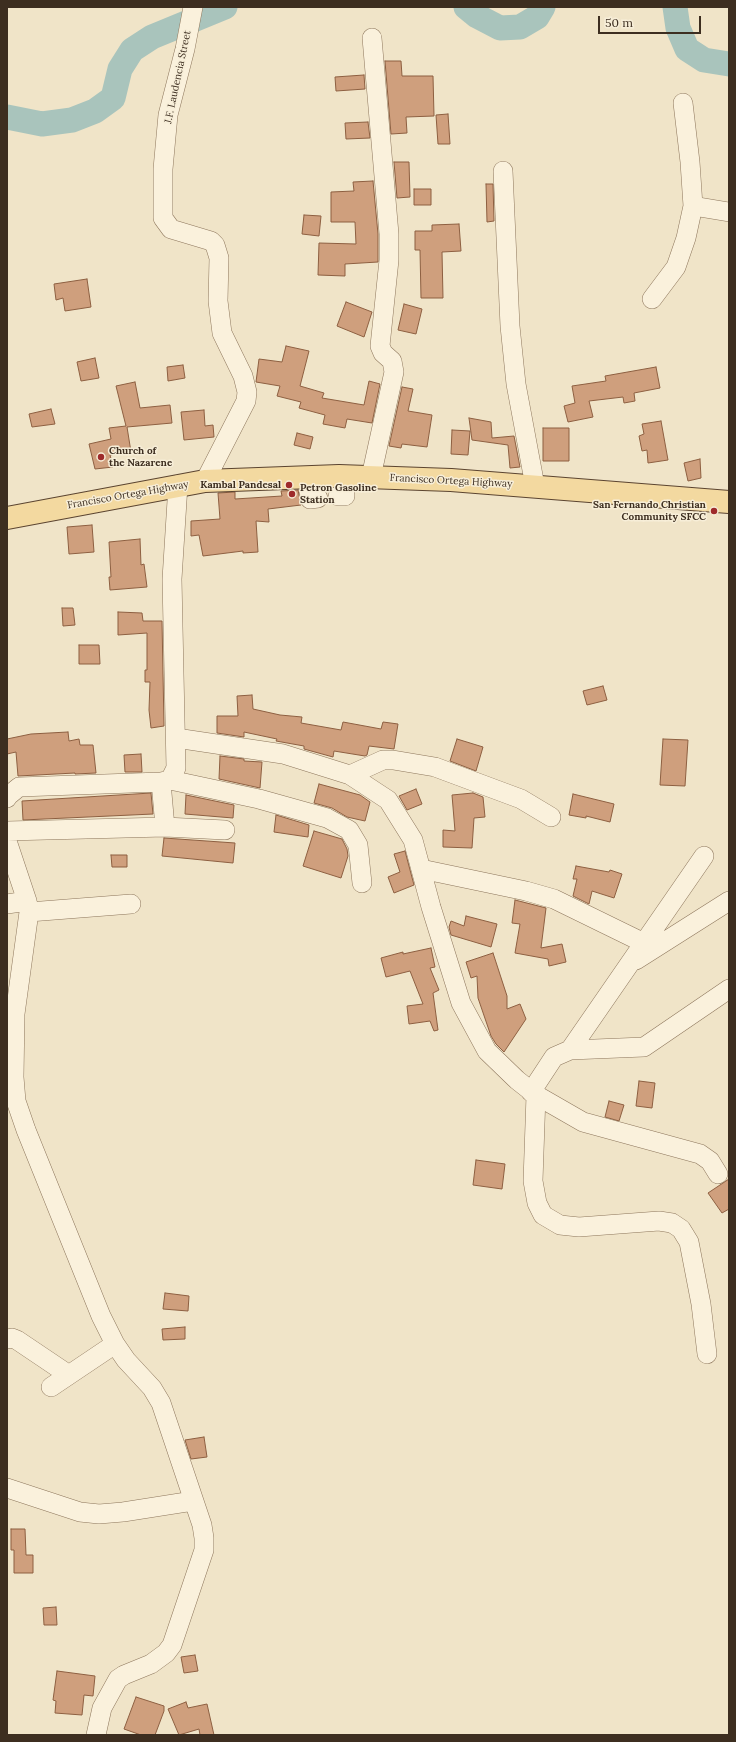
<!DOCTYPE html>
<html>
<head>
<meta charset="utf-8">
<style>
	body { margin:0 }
	#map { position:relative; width:736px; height:1742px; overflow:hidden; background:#f0e4c8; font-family:Lora,serif }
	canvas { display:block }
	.frame { position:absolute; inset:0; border:8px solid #3d2e20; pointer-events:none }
	.scale { position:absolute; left:598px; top:16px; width:103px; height:18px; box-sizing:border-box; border:2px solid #3d2e20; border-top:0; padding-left:5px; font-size:12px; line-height:14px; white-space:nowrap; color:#3d2e20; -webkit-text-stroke:3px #f7eed8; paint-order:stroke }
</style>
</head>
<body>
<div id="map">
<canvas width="736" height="1742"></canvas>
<div class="frame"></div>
<div class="scale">50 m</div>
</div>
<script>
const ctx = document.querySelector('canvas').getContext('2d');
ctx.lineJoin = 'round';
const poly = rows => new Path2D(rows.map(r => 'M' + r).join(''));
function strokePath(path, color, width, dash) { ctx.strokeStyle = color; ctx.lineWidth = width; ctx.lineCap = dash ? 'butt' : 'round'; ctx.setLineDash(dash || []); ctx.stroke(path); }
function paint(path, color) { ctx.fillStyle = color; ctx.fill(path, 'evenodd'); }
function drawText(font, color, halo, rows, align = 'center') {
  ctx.font = font + ' Lora,serif'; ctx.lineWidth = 3; ctx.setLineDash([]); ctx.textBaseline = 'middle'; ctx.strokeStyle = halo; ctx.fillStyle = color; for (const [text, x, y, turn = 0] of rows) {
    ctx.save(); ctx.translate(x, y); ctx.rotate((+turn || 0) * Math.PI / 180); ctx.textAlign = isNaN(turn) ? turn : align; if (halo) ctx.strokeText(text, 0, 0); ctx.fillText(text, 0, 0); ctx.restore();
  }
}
strokePath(poly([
	[466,7,477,16,500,28,520,27,537,17,543,7],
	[675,7,678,28,687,49,704,60,729,64],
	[7,117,42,124,72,120,95,111,113,98,120,69,132,50,152,37,225,7]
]), '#a9c4bc', 25);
const building = poly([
	[385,61,401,61,402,76,433,76,434,116,406,117,407,133,391,134,385,61],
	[364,75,365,89,336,91,335,77,364,75],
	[448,114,450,144,438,144,436,115,448,114],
	[368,122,370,138,346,139,345,123,368,122],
	[394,162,409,162,410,197,397,198,394,162],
	[373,181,378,234,378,262,345,264,345,276,318,275,319,243,356,244,355,222,331,222,331,192,354,191,353,182,373,181],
	[486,184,493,184,494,221,487,222,486,184],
	[414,189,431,189,431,205,414,205,414,189],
	[304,215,321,216,319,236,302,234,304,215],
	[459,224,461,251,442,252,443,298,421,298,420,250,415,250,415,231,432,231,432,225,459,224],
	[87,279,91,307,65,311,63,298,56,300,54,284,87,279],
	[346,302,372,312,364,337,337,326,346,302],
	[404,304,422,309,416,334,398,330,404,304],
	[286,346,309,351,300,386,324,393,322,398,364,405,369,381,380,384,372,423,347,419,345,428,323,424,325,415,299,408,301,402,277,396,280,386,256,382,259,359,282,362,286,346],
	[95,358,99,378,81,381,77,362,95,358],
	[183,365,185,378,168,381,167,367,183,365],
	[656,367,660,388,634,393,635,401,624,403,623,397,589,401,593,417,568,422,564,406,575,403,572,386,606,381,605,376,656,367],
	[135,382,140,408,170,405,172,423,127,427,131,452,110,455,113,467,95,469,89,444,111,439,109,428,126,426,116,386,135,382],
	[402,387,413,389,408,411,432,415,427,447,402,444,401,448,389,446,402,387],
	[51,409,55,424,32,427,29,414,51,409],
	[204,410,205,426,213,425,214,437,184,440,181,412,204,410],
	[469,418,491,422,492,438,514,436,520,467,510,468,508,445,472,440,469,418],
	[661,421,668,460,648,463,647,450,642,451,639,436,644,434,642,424,661,421],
	[543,428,569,428,569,461,543,461,543,428],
	[452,430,470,431,468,455,451,454,452,430],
	[297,433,313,437,310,449,294,445,297,433],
	[700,459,701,478,688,481,684,463,700,459],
	[298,490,301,505,268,509,269,522,256,521,258,552,243,553,243,551,203,556,199,535,191,536,191,521,220,519,218,493,235,492,235,499,282,496,281,491,298,490],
	[92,525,94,552,69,554,67,527,92,525],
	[140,539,141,565,144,564,147,587,110,590,109,577,111,577,109,542,140,539],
	[62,608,73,608,75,625,63,626,62,608],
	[118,612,142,613,143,621,162,621,164,726,151,728,149,710,150,682,145,682,145,670,147,670,147,633,118,635,118,612],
	[79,645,99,645,100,664,79,664,79,645],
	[603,686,607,700,587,705,583,691,603,686],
	[252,695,253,709,280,715,302,717,301,723,341,730,343,722,381,729,383,722,398,724,394,749,369,746,367,755,365,756,334,751,333,757,304,749,304,746,276,741,277,739,244,732,244,737,217,733,217,716,238,716,237,696,252,695],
	[68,732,69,741,79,739,80,745,93,745,96,773,75,774,75,773,18,776,16,752,7,754,7,739,31,734,68,732],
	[457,739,483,747,476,771,450,761,457,739],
	[663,739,688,740,685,786,660,785,663,739],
	[141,754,142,772,125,772,124,755,141,754],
	[220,756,244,759,244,761,262,762,260,788,219,779,220,756],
	[319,784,360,795,370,802,365,821,347,817,332,808,314,803,319,784],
	[416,789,422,804,407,810,399,796,416,789],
	[151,793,153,814,23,820,22,801,151,793],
	[473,793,483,797,485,817,474,818,472,848,443,847,443,830,455,831,452,795,473,793],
	[573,794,614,804,610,822,586,816,586,818,569,815,573,794],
	[186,795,234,805,233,818,185,814,186,795],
	[276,815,309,825,308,837,274,832,276,815],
	[314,831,342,839,347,849,348,856,341,878,303,866,314,831],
	[164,838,235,843,233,863,162,856,164,838],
	[405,851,414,885,394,893,388,877,400,872,394,854,405,851],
	[111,855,127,855,127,867,112,867,111,855],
	[576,866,609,872,610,870,622,874,614,898,592,891,589,904,573,896,577,879,573,879,576,866],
	[515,900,546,908,541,948,562,944,566,962,549,966,548,959,515,953,520,924,512,923,515,900],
	[466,916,497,924,491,947,451,935,449,927,451,921,464,926,466,916],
	[431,948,435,967,430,968,439,990,433,993,438,1030,434,1031,430,1021,409,1024,407,1006,423,1004,410,971,386,977,381,958,403,952,403,954,431,948],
	[493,953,507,996,507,1009,520,1004,526,1019,504,1052,496,1044,491,1036,478,998,477,976,471,978,466,962,493,953],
	[639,1081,655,1083,652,1108,636,1106,639,1081],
	[609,1101,624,1105,619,1121,605,1117,609,1101],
	[476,1160,505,1164,502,1189,473,1185,476,1160],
	[729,1179,729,1209,722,1213,708,1193,729,1179],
	[165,1293,189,1296,188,1311,163,1309,165,1293],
	[185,1327,185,1339,163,1340,162,1329,185,1327],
	[204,1437,207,1457,191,1459,185,1440,204,1437],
	[11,1529,25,1529,26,1555,33,1555,33,1573,14,1573,14,1550,11,1550,11,1529],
	[56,1607,57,1625,44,1625,43,1608,56,1607],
	[195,1655,198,1671,184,1673,181,1657,195,1655],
	[57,1671,95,1676,93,1696,84,1695,82,1715,55,1713,56,1701,53,1700,57,1671],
	[136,1697,164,1706,164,1711,155,1735,141,1735,124,1729,136,1697],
	[186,1702,188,1708,207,1704,214,1735,200,1735,199,1729,179,1735,168,1709,186,1702]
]);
paint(building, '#cf9f7d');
strokePath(building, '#8d5f41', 1);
const minor = poly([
	[193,7,185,49,168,115,163,169,163,218,171,229,211,241,215,245,219,258,218,301,222,333,243,376,247,392,246,401,205,481],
	[503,171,510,326,516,384,535,486],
	[693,206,729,212],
	[652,299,676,267,686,238,693,206,690,162,683,103],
	[308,477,310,499,318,498],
	[371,477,394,372,392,361,383,353,380,346,389,260,389,234,372,38],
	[338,496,345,496,344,476],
	[176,738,283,754,350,775,388,800,413,840,431,907,461,1003,487,1051,517,1080,536,1095,583,1122,700,1154,710,1161,718,1174],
	[350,775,383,760,393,760,435,767,521,799,551,817],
	[170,780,176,768,172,579,178,485],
	[161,782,165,827],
	[7,798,8,796,19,787,161,782,170,780,259,799,327,818,349,830,358,845,362,883],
	[7,831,165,827,225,830],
	[7,841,27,901,29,912,15,1014,14,1077,16,1101,26,1130,101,1316,115,1344,126,1360,152,1388,161,1403,202,1525,204,1538,204,1550,172,1645,166,1653,151,1664,124,1675,118,1679,102,1708,96,1735],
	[421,869,526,891,554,899,644,943],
	[7,904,27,901],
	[29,912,131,904],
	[636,960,729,901],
	[570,1050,644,1047,729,989],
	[531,1092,554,1057,570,1050,704,856],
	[536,1095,533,1181,537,1203,543,1215,560,1225,579,1227,659,1221,672,1223,681,1229,689,1242,701,1304,707,1354],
	[7,1339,12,1338,17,1340,69,1375],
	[51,1387,115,1344],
	[7,1488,80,1512,99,1514,123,1512,193,1501]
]);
const major = poly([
	[7,518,205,481,339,476,451,480,729,502]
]);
strokePath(minor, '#8d765c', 20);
strokePath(major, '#5b4430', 24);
strokePath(minor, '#faf1dc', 19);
strokePath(major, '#f3d9a0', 22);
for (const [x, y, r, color] of [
	[101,457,4,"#9e2a2b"],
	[289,485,4,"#9e2a2b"],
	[292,494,4,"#9e2a2b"],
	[714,511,4,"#9e2a2b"]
]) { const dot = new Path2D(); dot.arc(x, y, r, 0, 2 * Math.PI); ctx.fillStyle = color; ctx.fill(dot); strokePath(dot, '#f7eed8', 1.5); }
drawText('10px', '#3d2e20', '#f7eed8', [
	["J.F. Laudencia Street",178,77,-78],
	["Francisco Ortega Highway",451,481,3],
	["Francisco Ortega Highway",128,495,-10]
]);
drawText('bold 10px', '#3d2e20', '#f7eed8', [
	["Church of",109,451],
	["the Nazarene",109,463],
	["Kambal Pandesal",281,485,"right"],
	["Petron Gasoline",300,488],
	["Station",300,500],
	["San Fernando Christian",706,505,"right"],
	["Community SFCC",706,517,"right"]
], 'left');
</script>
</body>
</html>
